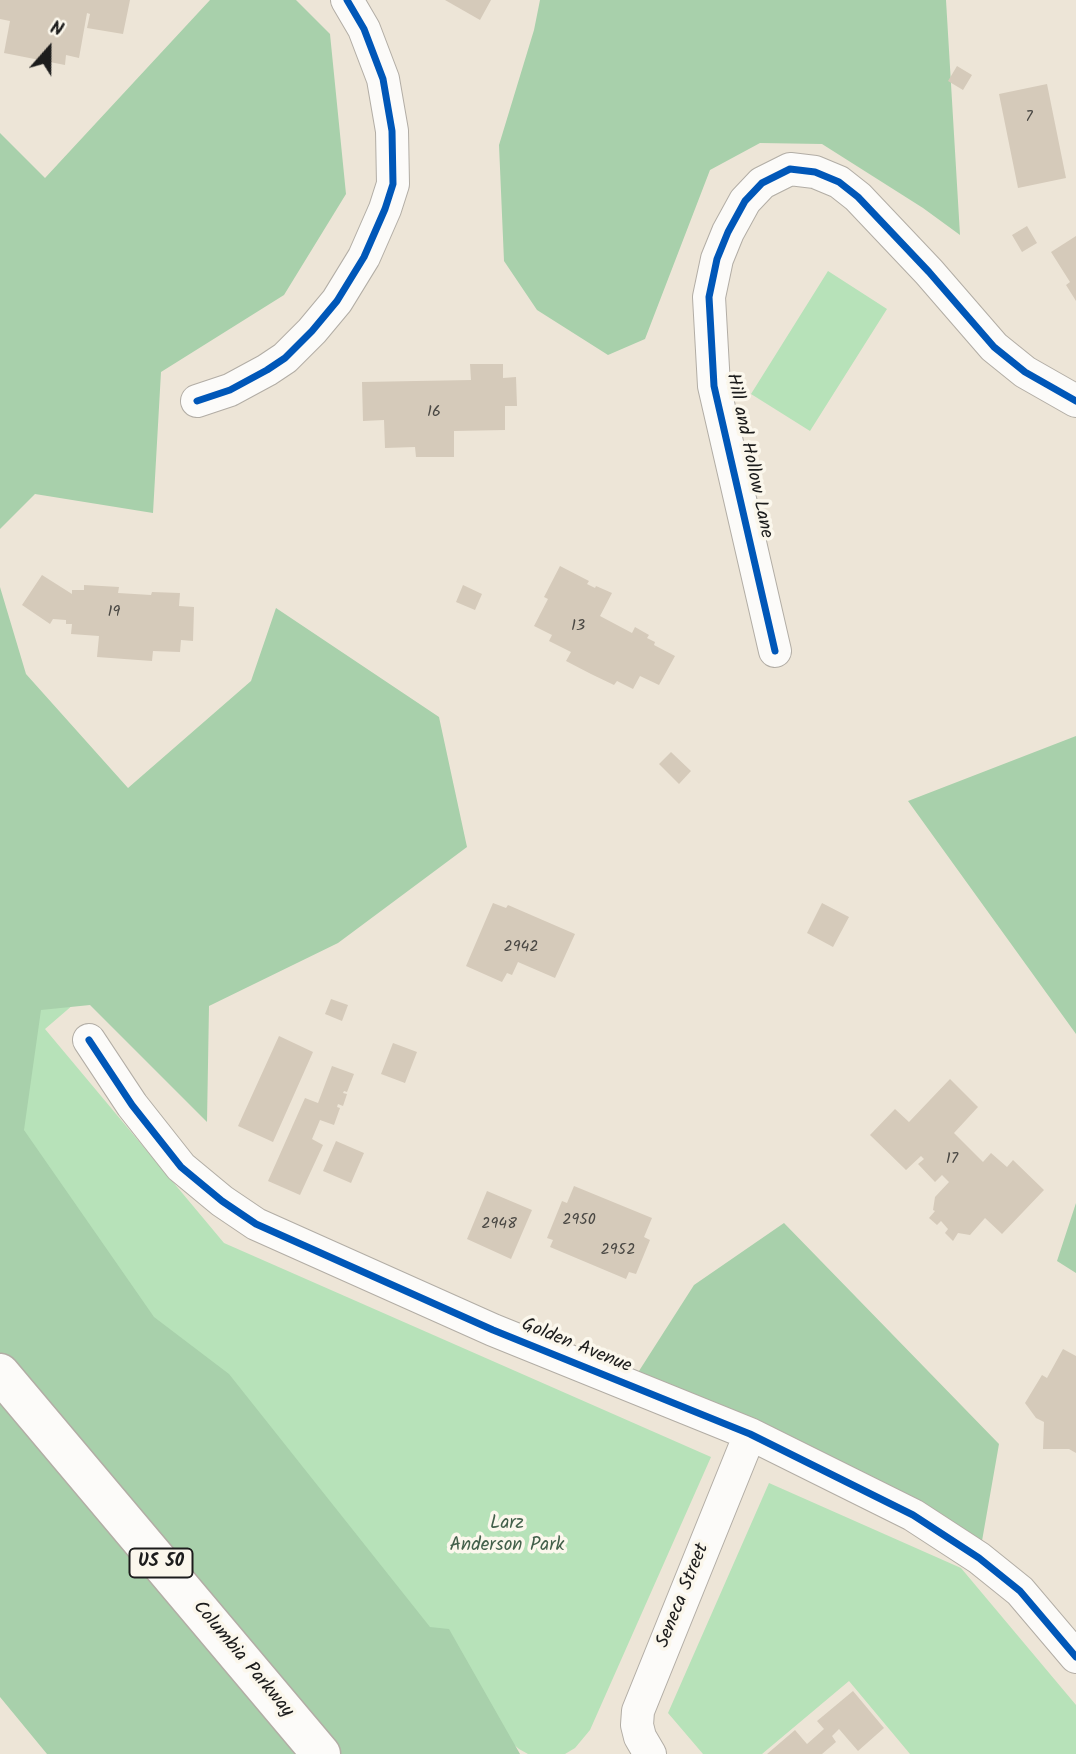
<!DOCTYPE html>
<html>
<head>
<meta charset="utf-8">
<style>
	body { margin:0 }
	#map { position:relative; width:1076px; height:1754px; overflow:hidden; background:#ede5d7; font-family:Kalam,sans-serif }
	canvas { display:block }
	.north { position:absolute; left:14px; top:14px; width:70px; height:70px; -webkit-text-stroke:5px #fbf7ec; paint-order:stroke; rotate:21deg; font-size:19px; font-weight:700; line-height:28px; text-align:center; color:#1c1c1c }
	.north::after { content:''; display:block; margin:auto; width:24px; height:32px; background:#1c1c1c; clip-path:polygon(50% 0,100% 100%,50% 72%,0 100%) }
</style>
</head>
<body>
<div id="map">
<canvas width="1076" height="1754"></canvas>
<div class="north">N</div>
</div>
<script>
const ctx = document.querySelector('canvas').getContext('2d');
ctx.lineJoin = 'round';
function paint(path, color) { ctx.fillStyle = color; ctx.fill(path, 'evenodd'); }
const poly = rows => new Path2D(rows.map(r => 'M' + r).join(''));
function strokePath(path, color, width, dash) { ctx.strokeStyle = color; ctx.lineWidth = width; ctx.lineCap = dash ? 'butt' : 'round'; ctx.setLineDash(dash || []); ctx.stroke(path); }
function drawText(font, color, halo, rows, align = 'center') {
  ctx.font = font + ' Kalam,sans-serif'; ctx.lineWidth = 7; ctx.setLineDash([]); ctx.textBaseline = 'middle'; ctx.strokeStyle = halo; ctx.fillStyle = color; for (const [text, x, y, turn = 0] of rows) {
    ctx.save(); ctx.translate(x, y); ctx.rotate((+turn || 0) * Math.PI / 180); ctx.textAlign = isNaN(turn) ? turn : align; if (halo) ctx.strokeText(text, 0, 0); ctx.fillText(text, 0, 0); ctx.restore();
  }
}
paint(poly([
	[828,271,887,309,810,431,751,394],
	[0,885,95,986,45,1029,224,1243,711,1457,590,1730,575,1748,565,1754,528,1754,519,1749,249,1518,0,1324],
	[769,1483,961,1568,1076,1705,1076,1754,910,1754,849,1681,762,1754,703,1754,668,1713]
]), '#b7e2b9');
paint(poly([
	[210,0,296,0,330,34,346,194,284,295,161,372,153,513,35,494,0,529,0,133,45,178],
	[540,0,946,0,960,235,923,208,822,144,760,143,710,170,645,339,608,355,537,310,504,261,499,145,534,30],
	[0,587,26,674,128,788,251,681,276,608,439,717,467,847,338,943,209,1006,207,1122,90,1005,41,1010,24,1130,154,1317,229,1374,430,1627,449,1629,520,1754,47,1754,0,1697],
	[1076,736,1076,1034,908,801],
	[1076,1203,1076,1273,1057,1261],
	[784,1223,999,1444,979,1558,630,1385,694,1285]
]), '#a8d0ab');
paint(poly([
	[0,0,130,0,123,34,87,28,90,14,87,13,79,58,66,55,65,65,4,53,10,21,0,19],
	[445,0,491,0,480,20],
	[957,66,972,75,963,90,948,81],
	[1047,84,1066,178,1018,188,999,94],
	[1027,226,1037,243,1022,252,1012,235],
	[1076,236,1076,301,1066,285,1070,282,1051,252],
	[470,364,503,364,503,378,516,377,517,406,505,406,505,430,454,431,454,457,416,457,415,447,385,448,384,420,363,421,362,382,471,380],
	[560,566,589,581,587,584,595,588,596,586,612,593,600,616,632,633,635,627,649,635,647,638,655,642,654,645,675,656,659,685,640,676,633,689,617,681,614,685,591,674,566,661,571,652,549,641,552,635,534,626,548,599,544,597],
	[42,575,72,594,72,590,84,590,84,585,119,587,118,593,151,595,152,592,180,593,179,606,194,607,193,641,181,640,180,652,153,651,152,661,97,657,99,636,71,634,72,624,66,624,66,620,53,619,50,624,22,605],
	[463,585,482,594,475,610,456,602],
	[671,752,691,771,679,784,659,764],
	[493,903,506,908,508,905,575,934,555,978,518,962,512,975,507,973,502,982,466,966],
	[822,903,849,917,833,947,807,933],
	[331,999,348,1005,342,1021,325,1014],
	[279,1036,313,1052,273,1142,238,1126],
	[393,1043,417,1052,405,1083,381,1074],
	[332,1066,354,1074,347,1092,344,1091,343,1093,347,1094,343,1106,338,1104,337,1107,340,1108,334,1125,320,1120,312,1139,323,1145,300,1195,268,1181,305,1098,318,1103],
	[950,1079,978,1107,954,1133,983,1162,991,1153,1007,1167,1013,1160,1044,1190,1002,1234,985,1218,970,1235,958,1233,953,1241,945,1233,948,1229,941,1221,937,1225,929,1218,935,1211,933,1210,935,1197,949,1182,942,1175,935,1182,918,1164,924,1159,921,1156,906,1170,870,1135,895,1109,909,1122],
	[336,1141,364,1153,351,1183,323,1171],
	[574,1186,652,1218,644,1237,650,1240,636,1274,629,1272,626,1279,550,1247,553,1240,547,1238,562,1201,567,1203],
	[487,1191,532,1210,511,1259,467,1239],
	[1063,1349,1076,1356,1076,1453,1069,1449,1043,1449,1044,1422,1036,1418,1025,1403,1042,1375,1047,1378],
	[853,1691,884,1728,858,1751,839,1729,832,1736,836,1742,822,1754,767,1754,795,1730,807,1744,824,1729,817,1721]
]), '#d5caba');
const street = poly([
	[197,401,230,390,267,370,285,358,312,331,337,301,364,257,385,209,393,184,392,131,383,79,364,29,347,0],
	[775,651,714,386,709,297,717,259,728,232,745,201,762,183,790,169,815,172,839,182,858,197,929,272,994,347,1025,372,1076,401],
	[89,1040,132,1105,181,1167,222,1201,256,1224,493,1330,750,1434,913,1515,979,1558,1020,1591,1076,1657],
	[650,1754,640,1737,637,1725,638,1711,750,1434]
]);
const highway = poly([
	[0,1373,321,1754]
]);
strokePath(street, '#b2ada5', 34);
strokePath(highway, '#b2ada5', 41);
strokePath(street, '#fcfbf9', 32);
strokePath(highway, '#fcfbf9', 38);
strokePath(poly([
	[197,401,230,390,267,370,285,358,312,331,337,301,364,257,385,209,393,184,392,131,383,79,364,29,347,0],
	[775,651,714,386,709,297,717,259,728,232,745,201,762,183,790,169,815,172,839,182,858,197,929,272,994,347,1025,372,1076,401],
	[89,1040,132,1105,181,1167,222,1201,256,1224,493,1330,750,1434,913,1515,979,1558,1020,1591,1076,1657]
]), '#0057b8', 7);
drawText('16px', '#4a4844', null, [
	["7",1029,118],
	["16",434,413],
	["19",114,613],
	["13",578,627],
	["2942",521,948],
	["17",952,1160],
	["2950",579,1221],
	["2948",499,1225],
	["2952",618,1251]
]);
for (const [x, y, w] of [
	[161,1563,63]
]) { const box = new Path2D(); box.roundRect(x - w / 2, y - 14.5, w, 29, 5); ctx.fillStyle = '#fbf7ec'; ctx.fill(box); strokePath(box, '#1c1c1c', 2); }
drawText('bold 18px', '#1c1c1c', null, [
	["US 50",161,1563]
]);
drawText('19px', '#1c1c1c', '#fbf7ec', [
	["Hill and Hollow Lane",748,456,78],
	["Golden Avenue",576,1347,22],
	["Seneca Street",684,1596,-68],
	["Columbia Parkway",242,1660,50]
]);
drawText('19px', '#43604b', '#fbf7ec', [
	["Larz",507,1525],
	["Anderson Park",507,1547]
]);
</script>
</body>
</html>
